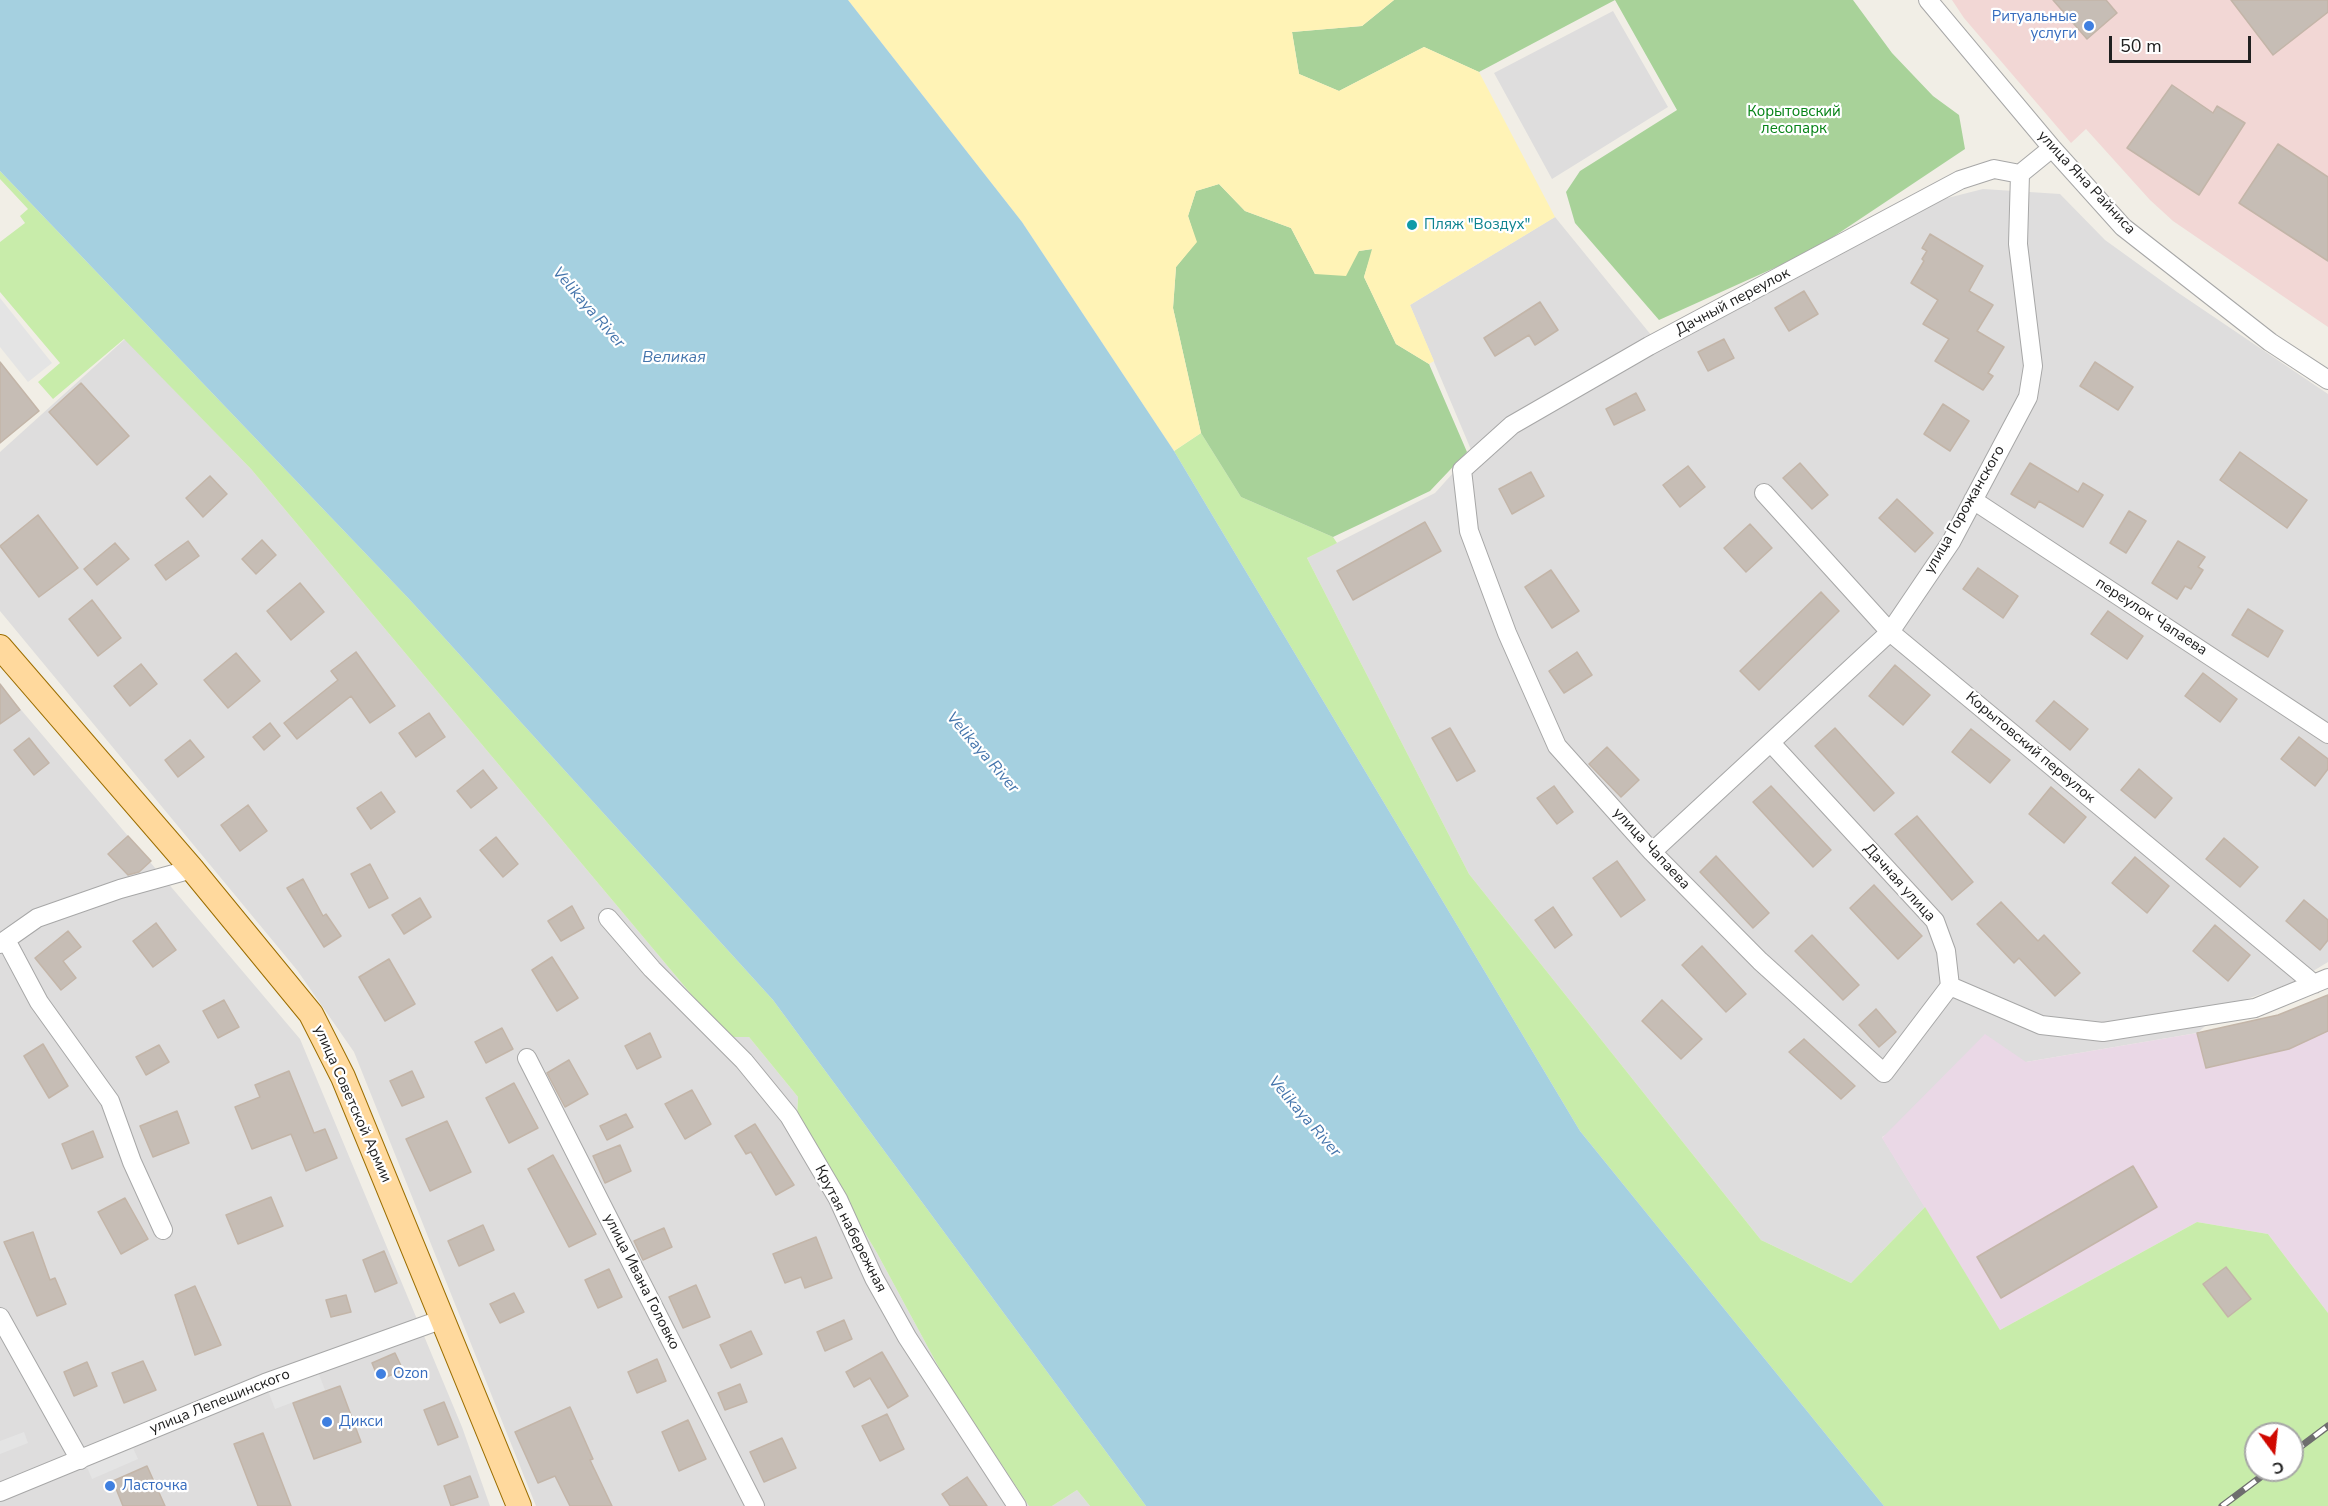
<!DOCTYPE html>
<html>
<head>
<meta charset="utf-8">
<style>
	body { margin:0 }
	#map { position:relative; width:2328px; height:1506px; overflow:hidden; background:#f1eee6; font-family:"Nunito Sans",sans-serif }
	canvas { display:block }
	.north { position:absolute; left:2244px; top:1422px; width:60px; height:60px; box-sizing:border-box; background:#fff; border:2px solid #a6a6a6; border-radius:50%; rotate:165deg; font-size:16px; font-weight:700; line-height:24px; text-align:center; color:#202020 }
	.north::after { content:''; display:block; margin:auto; width:21px; height:27px; background:#d00800; clip-path:polygon(50% 0,100% 100%,50% 72%,0 100%) }
	.scale { position:absolute; left:2109px; top:36px; width:142px; height:27px; box-sizing:border-box; border:3px solid #202020; border-top:0; padding-left:8px; font-size:18px; line-height:21px; white-space:nowrap; color:#202020; -webkit-text-stroke:4px #fff; paint-order:stroke }
</style>
</head>
<body>
<div id="map">
<canvas width="2328" height="1506"></canvas>
<div class="north">С</div>
<div class="scale">50 m</div>
</div>
<script>
const ctx = document.querySelector('canvas').getContext('2d');
ctx.lineJoin = 'round';
function paint(path, color) { ctx.fillStyle = color; ctx.fill(path, 'evenodd'); }
const poly = rows => new Path2D(rows.map(r => 'M' + r).join(''));
function strokePath(path, color, width, dash) { ctx.strokeStyle = color; ctx.lineWidth = width; ctx.lineCap = dash ? 'butt' : 'round'; ctx.setLineDash(dash || []); ctx.stroke(path); }
function drawText(font, color, halo, rows, align = 'center') {
  ctx.font = font + ' "Nunito Sans",sans-serif'; ctx.lineWidth = 4.5; ctx.setLineDash([]); ctx.textBaseline = 'middle'; ctx.strokeStyle = halo; ctx.fillStyle = color; for (const [text, x, y, turn = 0] of rows) {
    ctx.save(); ctx.translate(x, y); ctx.rotate((+turn || 0) * Math.PI / 180); ctx.textAlign = isNaN(turn) ? turn : align; if (halo) ctx.strokeText(text, 0, 0); ctx.fillText(text, 0, 0); ctx.restore();
  }
}
paint(poly([
	[1613,11,1668,107,1552,179,1494,73],
	[1983,189,2060,194,2105,240,2177,292,2328,394,2328,962,2295,982,2230,1005,2197,1033,2026,1062,1882,1137,1925,1207,1851,1283,1761,1240,1469,874,1307,558,1435,493,1472,452,1410,305,1555,217,1660,346,1916,206],
	[125,339,251,469,727,1037,749,1037,798,1097,797,1119,877,1253,944,1377,1029,1506,536,1506,354,1052,297,970,0,611,0,452],
	[0,685,300,1039,462,1427,490,1506,0,1506],
	[1077,1490,1090,1506,1052,1506]
]), '#dedddd');
paint(poly([
	[1952,0,2328,0,2328,327,2173,221,2150,200,2086,129,2071,143,1964,18]
]), '#f2d7d5');
paint(poly([
	[2328,995,2328,1313,2268,1234,2197,1222,2000,1330,1882,1138,1985,1034,2026,1062,2197,1033,2278,1015]
]), '#ead8e6');
paint(poly([
	[0,171,410,600,773,1000,1146,1506,1090,1506,1077,1490,1052,1506,1029,1506,944,1377,877,1253,797,1119,798,1097,749,1037,727,1037,251,469,124,339,53,399,38,382,60,363,0,292,0,242,25,223,20,216,28,209,0,179],
	[1201,433,1241,497,1333,537,1337,543,1307,558,1469,874,1761,1240,1851,1283,1925,1207,2000,1330,2197,1222,2268,1234,2328,1313,2328,1506,1884,1506,1580,1131,1174,451],
	[2256,1434,2292,1434,2292,1470,2256,1470]
]), '#c8ecaa');
paint(poly([
	[1394,0,1853,0,1892,53,1933,96,1959,115,1965,149,1812,251,1659,320,1575,223,1566,192,1580,171,1677,110,1615,0,1479,72,1424,47,1339,91,1299,74,1292,32,1362,26],
	[1219,184,1245,211,1291,228,1315,274,1359,251,1373,249,1364,277,1396,344,1429,364,1467,452,1430,491,1333,537,1241,497,1201,433,1173,308,1176,267,1196,242,1188,216,1196,191]
]), '#a8d299');
paint(poly([
	[848,0,1394,0,1362,26,1292,32,1299,74,1339,91,1424,47,1479,72,1555,217,1410,305,1434,361,1429,364,1396,344,1364,277,1372,249,1359,251,1346,276,1315,274,1291,228,1245,211,1219,184,1196,191,1188,216,1197,242,1176,267,1173,308,1201,433,1174,451,1022,222]
]), '#fff3b6');
paint(poly([
	[0,298,52,363,28,382,0,347],
	[315,1364,325,1390,275,1409,265,1383],
	[24,1432,28,1443,0,1454,0,1441],
	[129,1439,138,1459,92,1479,83,1458]
]), '#e4e4e4');
paint(poly([
	[0,0,848,0,1022,222,1174,451,1580,1131,1884,1506,1146,1506,773,1000,410,600,0,171]
]), '#a5d0e0');
const building = poly([
	[2053,0,2106,0,2117,13,2087,39,2053,0],
	[2231,0,2328,0,2328,12,2273,55,2231,0],
	[2172,85,2213,113,2217,106,2245,123,2199,195,2127,148,2172,85],
	[2278,144,2328,177,2328,261,2239,203,2278,144],
	[1930,234,1983,266,1969,291,1993,305,1977,331,2004,347,1988,373,1993,376,1983,390,1935,361,1949,339,1923,324,1938,300,1911,283,1924,261,1922,259,1927,251,1922,248,1930,234],
	[1804,291,1818,314,1789,331,1775,308,1804,291],
	[1540,302,1558,330,1535,345,1529,335,1495,356,1484,338,1540,302],
	[1724,339,1734,358,1708,371,1698,352,1724,339],
	[0,362,39,411,0,443,0,362],
	[2095,362,2133,387,2118,410,2080,386,2095,362],
	[81,383,129,436,97,465,49,412,81,383],
	[1636,393,1645,410,1614,425,1606,409,1636,393],
	[1943,404,1969,421,1950,451,1924,434,1943,404],
	[2240,452,2307,500,2287,528,2220,480,2240,452],
	[1800,463,1828,495,1812,509,1783,478,1800,463],
	[2030,463,2078,492,2083,483,2103,495,2083,527,2039,501,2035,508,2011,494,2030,463],
	[1688,466,1705,487,1680,507,1663,485,1688,466],
	[1531,472,1544,496,1512,514,1499,489,1531,472],
	[210,476,227,494,203,517,186,498,210,476],
	[1897,499,1933,533,1915,552,1879,518,1897,499],
	[2129,511,2146,521,2126,553,2110,543,2129,511],
	[38,515,78,568,39,597,0,546,38,515],
	[1425,522,1441,551,1353,600,1337,571,1425,522],
	[1750,524,1772,548,1746,572,1724,548,1750,524],
	[262,540,276,555,256,574,242,559,262,540],
	[188,541,199,556,166,580,155,565,188,541],
	[2178,541,2205,557,2198,567,2203,570,2191,589,2185,586,2177,599,2152,583,2178,541],
	[115,543,129,559,97,585,84,569,115,543],
	[1978,568,2018,596,2003,618,1963,589,1978,568],
	[1551,570,1579,611,1552,628,1525,587,1551,570],
	[300,583,324,612,291,640,267,611,300,583],
	[1821,592,1839,611,1759,690,1740,671,1821,592],
	[92,600,121,638,98,656,69,619,92,600],
	[2248,609,2283,631,2268,657,2232,635,2248,609],
	[2108,611,2143,636,2127,659,2091,634,2108,611],
	[356,652,395,706,370,723,351,696,297,739,284,723,338,680,331,671,356,652],
	[1577,652,1592,675,1564,693,1549,671,1577,652],
	[236,653,260,681,228,708,204,680,236,653],
	[141,664,157,684,130,706,114,686,141,664],
	[1895,665,1930,695,1903,725,1869,696,1895,665],
	[2203,673,2237,699,2220,722,2185,696,2203,673],
	[0,684,20,710,0,724,0,684],
	[2054,701,2088,729,2070,750,2036,721,2054,701],
	[429,713,445,737,416,757,399,733,429,713],
	[270,723,280,736,264,750,253,737,270,723],
	[1450,728,1475,771,1457,781,1432,738,1450,728],
	[1835,728,1894,793,1874,811,1815,746,1835,728],
	[1971,729,2010,760,1990,783,1952,752,1971,729],
	[2299,737,2328,759,2328,769,2315,786,2281,759,2299,737],
	[29,738,49,763,34,775,14,750,29,738],
	[190,740,204,757,178,777,165,760,190,740],
	[1607,747,1639,780,1621,797,1589,764,1607,747],
	[2139,769,2172,798,2155,818,2121,790,2139,769],
	[483,770,497,788,471,808,457,791,483,770],
	[1554,786,1573,812,1557,824,1537,798,1554,786],
	[1771,786,1831,850,1813,867,1753,802,1771,786],
	[2051,787,2086,817,2064,843,2029,814,2051,787],
	[381,792,395,812,371,829,357,808,381,792],
	[248,805,267,831,240,851,221,825,248,805],
	[1917,816,1973,882,1952,900,1895,834,1917,816],
	[128,836,151,861,139,872,128,875,108,854,128,836],
	[496,837,518,864,503,877,480,850,496,837],
	[2224,838,2258,867,2240,887,2206,859,2224,838],
	[1716,856,1769,913,1753,928,1700,872,1716,856],
	[2135,857,2169,886,2147,913,2112,883,2135,857],
	[1617,861,1645,900,1621,917,1593,878,1617,861],
	[370,864,388,898,369,908,351,874,370,864],
	[303,879,323,916,326,914,341,936,324,947,287,888,303,879],
	[1874,885,1922,936,1898,959,1850,908,1874,885],
	[420,898,431,917,404,934,392,915,420,898],
	[2304,900,2328,920,2328,940,2320,950,2286,921,2304,900],
	[2001,902,2038,941,2044,935,2080,973,2055,996,2019,958,2014,963,1977,924,2001,902],
	[572,906,584,928,561,941,548,921,572,906],
	[1553,907,1572,935,1555,948,1535,920,1553,907],
	[156,923,176,950,153,967,133,941,156,923],
	[2215,925,2250,955,2228,981,2193,951,2215,925],
	[68,931,81,947,63,961,76,978,61,990,35,958,68,931],
	[1812,935,1859,985,1843,1000,1795,951,1812,935],
	[1702,946,1746,994,1726,1012,1682,965,1702,946],
	[552,957,578,998,557,1011,532,970,552,957],
	[389,959,415,1004,385,1021,359,977,389,959],
	[2328,995,2328,1031,2289,1049,2206,1068,2197,1033,2278,1015,2328,995],
	[224,1000,239,1027,218,1038,203,1011,224,1000],
	[1662,1000,1702,1039,1681,1059,1642,1021,1662,1000],
	[1876,1009,1896,1032,1879,1047,1859,1025,1876,1009],
	[502,1028,513,1049,486,1063,475,1042,502,1028],
	[650,1033,661,1057,637,1069,625,1046,650,1033],
	[1804,1039,1855,1086,1841,1099,1789,1052,1804,1039],
	[43,1044,68,1086,49,1098,24,1056,43,1044],
	[159,1045,169,1062,146,1075,136,1057,159,1045],
	[569,1060,588,1094,565,1107,547,1073,569,1060],
	[289,1071,314,1133,325,1129,337,1158,306,1171,291,1134,252,1149,235,1107,260,1097,255,1085,289,1071],
	[412,1071,424,1097,402,1106,390,1081,412,1071],
	[514,1083,538,1128,509,1143,486,1098,514,1083],
	[692,1090,711,1124,685,1139,665,1104,692,1090],
	[177,1111,189,1143,153,1157,140,1126,177,1111],
	[626,1114,633,1127,607,1140,600,1126,626,1114],
	[447,1121,471,1172,430,1191,406,1139,447,1121],
	[755,1124,794,1185,776,1195,751,1152,746,1154,735,1136,755,1124],
	[93,1131,103,1157,72,1169,62,1144,93,1131],
	[620,1145,631,1171,605,1183,593,1156,620,1145],
	[553,1155,596,1234,569,1247,528,1169,553,1155],
	[2133,1166,2157,1207,2001,1298,1977,1257,2133,1166],
	[271,1197,283,1226,238,1244,226,1215,271,1197],
	[125,1198,148,1239,121,1254,98,1212,125,1198],
	[483,1225,494,1250,459,1266,448,1241,483,1225],
	[664,1228,672,1247,643,1260,634,1241,664,1228],
	[33,1232,50,1280,55,1278,66,1304,37,1316,4,1242,33,1232],
	[816,1237,832,1278,805,1288,801,1277,785,1283,773,1254,816,1237],
	[384,1251,397,1283,375,1292,363,1260,384,1251],
	[2226,1267,2251,1299,2228,1317,2203,1284,2226,1267],
	[609,1269,622,1297,598,1308,585,1280,609,1269],
	[696,1285,710,1317,683,1328,669,1297,696,1285],
	[195,1286,221,1345,195,1355,175,1295,195,1286],
	[514,1293,524,1312,500,1323,490,1304,514,1293],
	[346,1295,351,1312,331,1317,326,1300,346,1295],
	[844,1320,852,1339,825,1351,817,1332,844,1320],
	[751,1331,762,1354,731,1368,720,1345,751,1331],
	[882,1352,908,1396,888,1408,870,1378,854,1387,846,1372,882,1352],
	[395,1353,403,1370,379,1380,372,1363,395,1353],
	[657,1359,666,1381,637,1393,628,1372,657,1359],
	[143,1361,156,1390,124,1403,112,1373,143,1361],
	[87,1362,97,1386,74,1396,64,1372,87,1362],
	[740,1384,747,1402,725,1410,718,1393,740,1384],
	[340,1386,361,1442,314,1459,293,1403,340,1386],
	[444,1402,458,1437,438,1445,424,1410,444,1402],
	[570,1407,593,1459,590,1460,612,1506,570,1506,555,1476,538,1483,515,1432,570,1407],
	[887,1414,904,1449,880,1461,862,1426,887,1414],
	[688,1420,706,1459,679,1471,662,1432,688,1420],
	[263,1433,291,1506,258,1506,234,1444,263,1433],
	[782,1438,796,1468,764,1482,750,1452,782,1438],
	[147,1466,165,1506,123,1506,113,1481,147,1466],
	[470,1476,478,1497,451,1506,444,1486,470,1476],
	[967,1477,987,1506,950,1506,942,1494,967,1477]
]);
paint(building, '#c6bdb5');
strokePath(building, '#c3b5a8', 1.5);
const minor = poly([
	[1928,0,2052,148,2123,227,2270,342,2328,380],
	[1764,493,1890,632,2314,984],
	[1973,500,2328,734],
	[1771,743,1935,921,1946,951,1950,986,2041,1025,2103,1032,2255,1008,2328,978],
	[1652,852,1890,632,1951,542,2028,397,2033,366,2018,244,2020,174,2052,148],
	[608,918,652,969,744,1061,789,1116,838,1199,874,1278,907,1337,1017,1506],
	[6,940,39,1002,110,1101,132,1162,163,1230],
	[0,944,37,918,120,889,192,869],
	[1950,986,1884,1073,1760,961,1652,852,1557,746,1507,633,1469,531,1462,470,1512,425,1649,346,1960,180,1994,169,2020,174],
	[527,1058,755,1506],
	[0,1317,80,1460],
	[0,1492,265,1383,443,1319]
]);
const major = poly([
	[0,647,192,869,311,1014,343,1077,519,1506]
]);
strokePath(minor, '#a7a7a7', 20);
strokePath(major, '#9c6e00', 26);
strokePath(minor, '#fff', 18);
strokePath(major, '#ffd99d', 24);
const rail = poly([
	[2292,1453,2328,1426],
	[2222,1506,2270,1470]
]);
strokePath(rail, '#6e6e6e', 7);
strokePath(rail, '#fff', 4.5, [14]);
for (const [x, y, r, color] of [
	[2089,26,6,"#3f7fe0"],
	[1412,225,6,"#0f9aa8"],
	[381,1374,6,"#3f7fe0"],
	[327,1422,6,"#3f7fe0"],
	[110,1486,6,"#3f7fe0"]
]) { const dot = new Path2D(); dot.arc(x, y, r, 0, 2 * Math.PI); ctx.fillStyle = color; ctx.fill(dot); strokePath(dot, '#fff', 2); }
drawText('15px', '#366cbe', '#fff', [
	["Ритуальные",2077,17,"right"],
	["услуги",2077,34,"right"],
	["Ozon",393,1374],
	["Дикси",339,1422],
	["Ласточка",122,1486]
], 'left');
drawText('15px', '#078417', '#fff', [
	["Корытовский",1794,112],
	["лесопарк",1794,129]
]);
drawText('15px', '#202020', '#fff', [
	["улица Яна Райниса",2086,183,47],
	["Дачный переулок",1733,302,-28],
	["улица Горожанского",1965,510,-60],
	["переулок Чапаева",2151,617,33],
	["Корытовский переулок",2030,748,40],
	["улица Чапаева",1651,849,47],
	["Дачная улица",1899,883,48],
	["улица Советской Армии",352,1104,66],
	["Крутая набережная",850,1229,63],
	["улица Ивана Головко",641,1282,63],
	["улица Лепешинского",220,1402,-22]
]);
drawText('15px', '#0d838f', '#fff', [
	["Пляж \"Воздух\"",1424,225]
], 'left');
drawText('italic 16px', '#4575ac', '#fff', [
	["Velikaya River",588,308,49],
	["Великая",674,358],
	["Velikaya River",982,753,49],
	["Velikaya River",1304,1117,49]
]);
</script>
</body>
</html>
